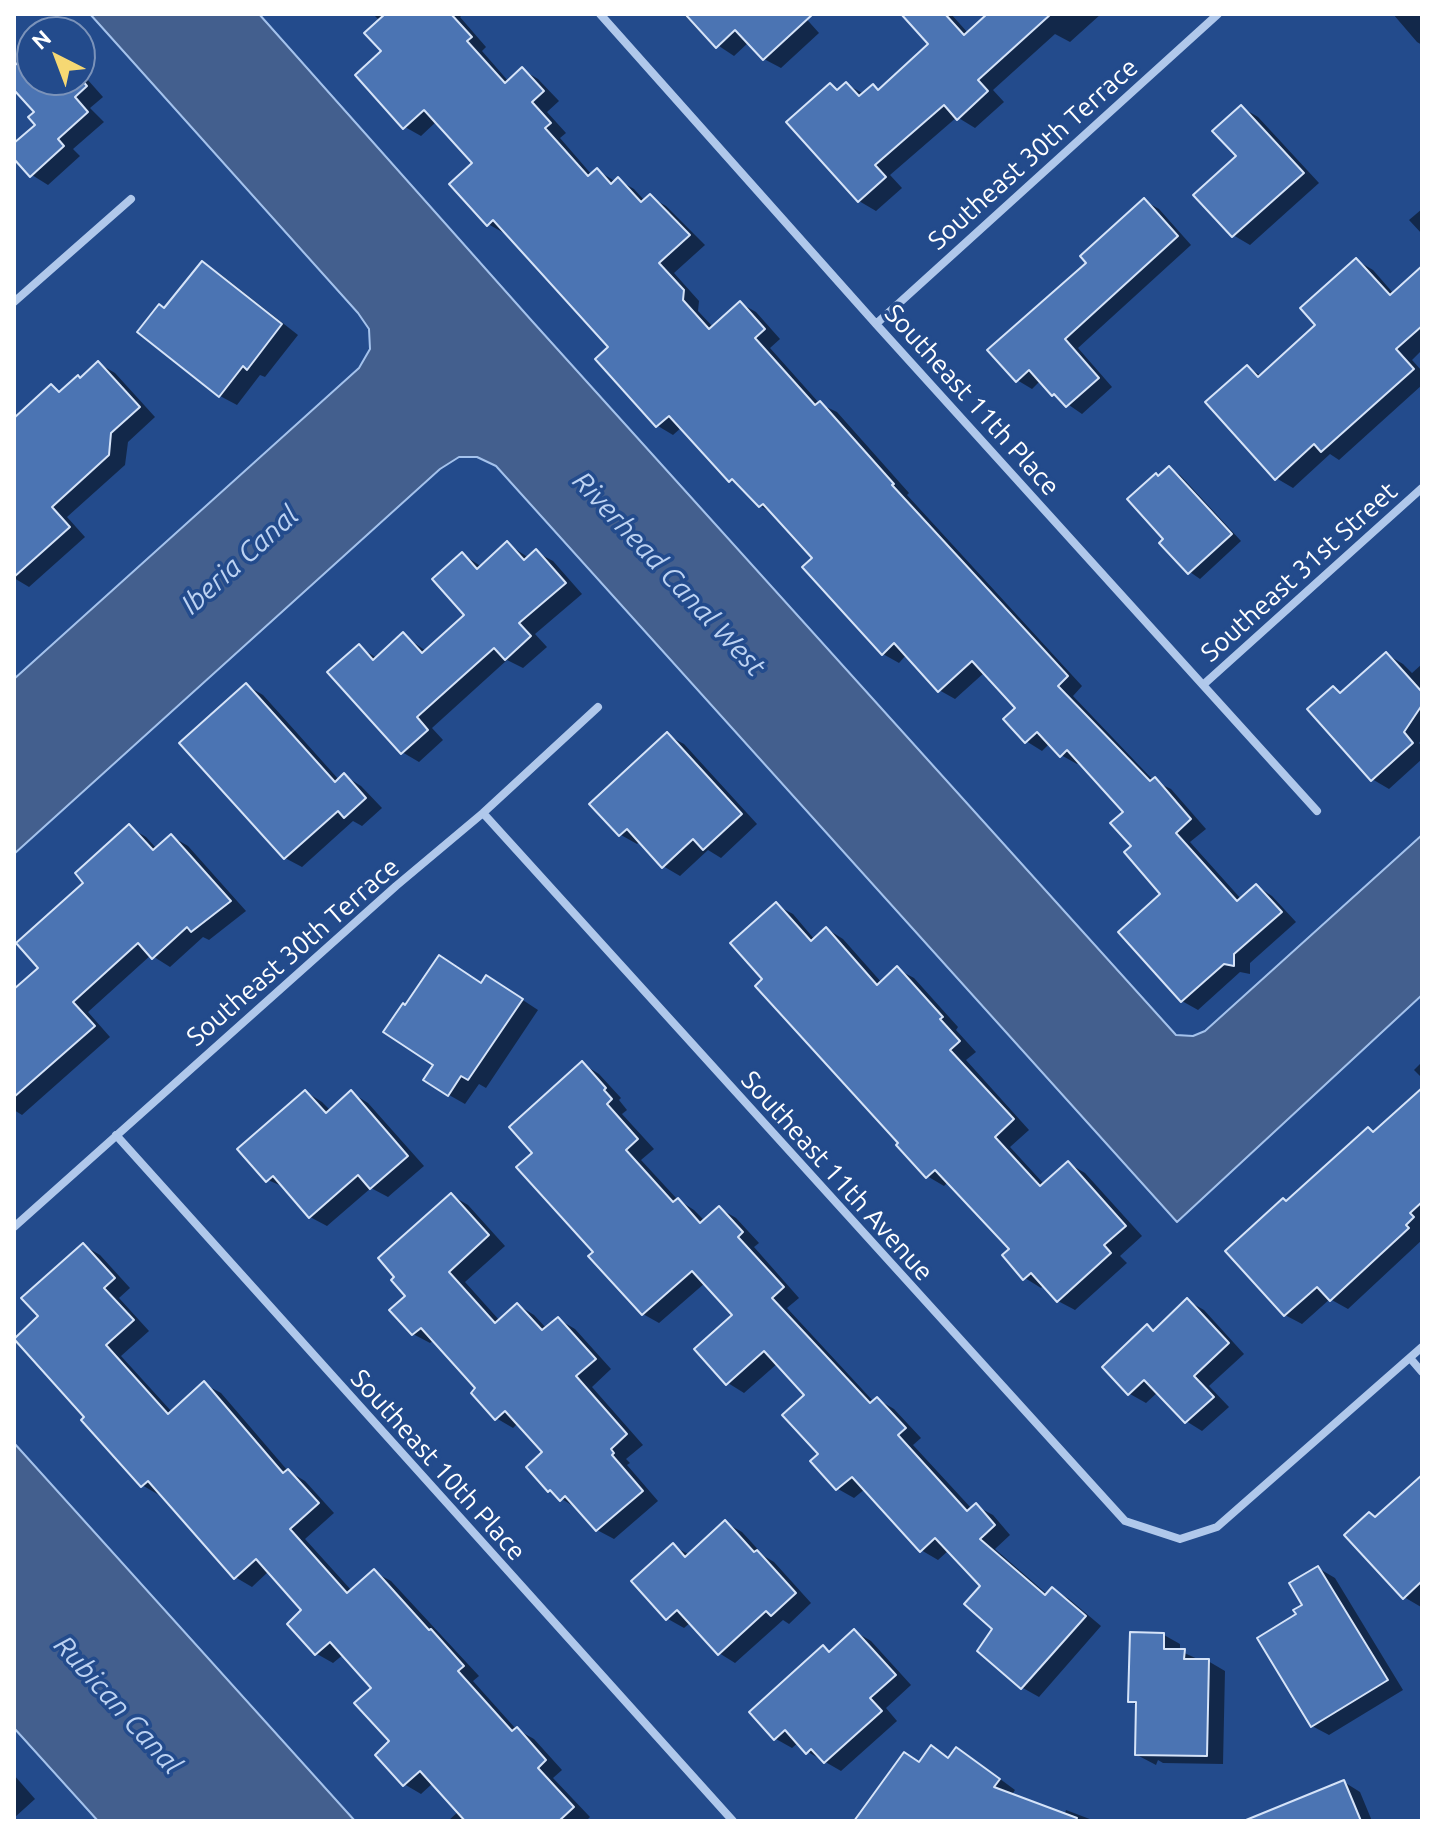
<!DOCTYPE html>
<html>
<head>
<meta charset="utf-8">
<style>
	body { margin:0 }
	#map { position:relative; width:1436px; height:1835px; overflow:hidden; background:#234b8c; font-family:Ubuntu,sans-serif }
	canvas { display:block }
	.frame { position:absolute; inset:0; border:16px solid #fff; pointer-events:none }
	.north { position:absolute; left:16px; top:16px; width:80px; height:80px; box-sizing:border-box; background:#234b8c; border:2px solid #7b93ba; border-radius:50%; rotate:318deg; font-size:22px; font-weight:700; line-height:32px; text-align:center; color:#fff }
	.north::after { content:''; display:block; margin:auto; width:28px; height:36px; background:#f6d873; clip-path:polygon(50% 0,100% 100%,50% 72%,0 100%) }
</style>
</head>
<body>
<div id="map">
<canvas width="1436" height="1835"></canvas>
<div class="frame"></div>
<div class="north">N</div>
</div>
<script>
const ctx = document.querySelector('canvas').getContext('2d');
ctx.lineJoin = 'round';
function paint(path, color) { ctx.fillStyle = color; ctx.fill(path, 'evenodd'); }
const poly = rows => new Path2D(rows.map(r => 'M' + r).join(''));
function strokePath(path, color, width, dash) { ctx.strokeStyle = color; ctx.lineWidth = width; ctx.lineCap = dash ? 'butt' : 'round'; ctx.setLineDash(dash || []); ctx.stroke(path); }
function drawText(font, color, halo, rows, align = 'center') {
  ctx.font = font + ' Ubuntu,sans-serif'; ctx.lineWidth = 7; ctx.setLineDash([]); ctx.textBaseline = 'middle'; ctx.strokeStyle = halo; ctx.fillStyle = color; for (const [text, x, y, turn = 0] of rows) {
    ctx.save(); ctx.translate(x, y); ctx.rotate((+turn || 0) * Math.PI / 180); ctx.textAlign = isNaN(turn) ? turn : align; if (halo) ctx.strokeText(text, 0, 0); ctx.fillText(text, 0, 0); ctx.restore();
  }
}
const water = poly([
	[90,14,259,14,532,321,1176,1035,1193,1036,1205,1031,1422,835,1422,995,1177,1222,496,466,477,457,459,457,440,469,14,854,14,679,359,368,370,349,369,329,358,313,90,14],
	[14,1443,355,1821,98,1821,14,1728,14,1443]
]);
paint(water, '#435f8e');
strokePath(water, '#a4c2ec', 2);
paint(poly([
	[373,14,463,14,460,17,486,47,482,51,509,82,523,70,538,79,559,101,547,112,566,133,560,138,592,175,597,170,616,182,618,180,634,189,645,201,650,197,666,206,705,245,674,273,699,301,698,311,713,327,740,303,756,312,780,339,770,348,820,404,837,412,909,493,907,495,1082,686,1073,696,1154,781,1171,789,1206,829,1190,842,1242,900,1257,886,1272,896,1296,922,1250,963,1250,974,1240,972,1198,1010,1182,1001,1163,894,1134,846,1125,812,1080,762,1077,764,1061,755,1050,743,1042,751,1026,741,1018,708,985,672,955,699,939,690,907,654,899,663,883,654,815,558,776,515,760,506,744,488,730,480,682,427,673,435,658,426,611,347,506,232,504,233,488,224,475,163,437,121,421,136,405,127,384,51,380,21],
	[683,14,802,14,819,33,781,68,764,59,749,42,734,56,704,36],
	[917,14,951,14,968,33,990,14,1101,14,1070,42,1055,34,993,90,1004,102,975,128,957,117,890,175,902,188,876,211,859,201,789,122,830,85,839,90,846,84,864,94,873,86,880,90,931,44],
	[1393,14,1422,14,1422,45,1417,42],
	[32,52,32,80,80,80,80,71,103,97,90,108,104,122,73,149,80,156,48,185,32,175,14,156,14,146,37,125,37,112,14,87,14,69],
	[1241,107,1258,117,1319,183,1250,245,1233,235],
	[1145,201,1159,209,1191,245,1078,348,1112,387,1082,414,1053,394,1041,380,1032,389,1017,380,1089,263],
	[1422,209,1422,234,1409,220],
	[1356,260,1373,270,1394,294,1422,269,1422,350,1412,360,1422,371,1422,385,1339,460,1330,454,1293,488,1276,478,1247,367,1262,376,1318,325],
	[202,264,219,273,298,335,265,377,260,375,237,405,220,396,165,310],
	[98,363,115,373,155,417,128,442,125,465,67,517,85,537,29,587,14,578,14,429,51,387,61,393,81,379],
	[1169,468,1180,475,1241,541,1200,579,1190,572,1166,539,1160,477],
	[508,544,529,558,536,552,553,561,582,594,535,634,547,647,523,668,507,660,432,728,443,740,419,762,402,752,359,647,377,658,403,635,426,651,467,615,462,554,482,567],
	[1386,654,1403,664,1412,673,1422,664,1422,739,1419,743,1422,746,1422,759,1389,789,1372,779,1333,688,1343,693],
	[246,685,263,695,340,781,345,776,361,786,382,808,362,826,353,821,302,867,285,858],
	[667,735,684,744,757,824,721,858,708,850,680,876,663,866,641,841,637,844,621,835,592,804],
	[129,827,146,837,157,849,171,836,188,846,246,911,209,940,203,937,170,967,151,955,88,1012,110,1037,22,1115,14,1110,14,991,40,968,86,883],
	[776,905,793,914,815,940,827,929,843,939,882,983,897,969,914,978,958,1027,956,1030,976,1052,966,1060,1029,1130,1010,1147,1044,1184,1068,1163,1085,1173,1142,1236,1120,1256,1127,1263,1075,1310,1058,1301,1044,1285,1041,1288,1025,1278,1012,1249,948,1182,944,1186,927,1176,765,979],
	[503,987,538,1010,486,1088,479,1084,465,1104,449,1095],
	[1422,1062,1422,1078,1414,1070],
	[583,1064,599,1074,621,1098,619,1100,627,1110,622,1114,654,1149,641,1160,677,1199,694,1210,705,1221,719,1208,736,1218,759,1243,754,1247,799,1298,787,1308,874,1402,877,1399,894,1409,921,1438,913,1445,972,1509,976,1506,993,1515,1010,1535,995,1549,1048,1595,1053,1589,1069,1599,1101,1626,1039,1697,1023,1688,979,1651,995,1629,982,1586,949,1550,938,1560,921,1550,865,1489,854,1498,838,1489,813,1461,821,1454,806,1395,778,1363,744,1393,728,1383,697,1349,734,1315,705,1283,659,1323,643,1314,596,1252,535,1153],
	[1422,1090,1422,1240,1348,1309,1330,1299,1302,1324,1285,1315,1228,1251,1375,1133],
	[306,1092,322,1102,331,1111,352,1093,368,1103,424,1166,388,1197,371,1188,327,1226,310,1217,286,1188,268,1180],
	[451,1195,468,1205,505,1246,465,1282,500,1321,518,1305,534,1315,547,1329,558,1319,575,1329,611,1369,592,1387,643,1445,626,1459,630,1463,627,1465,658,1501,614,1539,597,1530,578,1509,549,1491,545,1452,518,1423,513,1428,496,1418,478,1388,434,1340,430,1343,413,1334,408,1296],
	[83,1245,100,1255,130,1288,119,1298,149,1331,121,1356,172,1412,204,1384,221,1393,288,1471,305,1481,334,1513,305,1539,352,1591,374,1572,391,1581,479,1676,473,1681,516,1729,534,1739,562,1770,553,1778,590,1817,586,1821,448,1821,459,1811,433,1783,421,1794,404,1784,374,1688,344,1654,333,1663,317,1654,290,1624,304,1611,269,1571,252,1587,235,1577,161,1493,159,1495,142,1485,87,1417,40,1317],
	[1188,1301,1204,1310,1244,1354,1209,1386,1229,1407,1202,1431,1186,1421,1158,1392,1146,1403,1130,1394,1104,1367,1147,1327,1155,1331],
	[1422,1478,1422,1606,1421,1607,1404,1597,1377,1518],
	[726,1523,742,1532,764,1556,774,1562,811,1603,789,1624,783,1620,735,1663,719,1653,691,1622,684,1628,668,1619,634,1581,673,1546,690,1555],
	[1318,1568,1335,1578,1403,1690,1329,1735,1312,1726,1298,1615],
	[854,1631,871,1641,911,1685,886,1708,897,1721,841,1771,808,1752,799,1742,792,1748,776,1739,752,1712,823,1648,831,1652],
	[1164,1635,1180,1644,1180,1651,1202,1661,1208,1661,1225,1671,1223,1764,1163,1763,1158,1760,1156,1765,1137,1755,1138,1706,1130,1701],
	[932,1748,950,1759,957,1750,973,1759,1015,1790,1011,1796,1064,1816,1066,1810,1095,1821,857,1821,921,1764],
	[14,1775,35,1799,14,1818],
	[1344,1782,1360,1792,1372,1821,1294,1821]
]), '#0007');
const building = poly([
	[385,14,451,14,472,37,467,41,505,83,522,67,544,91,532,102,551,123,545,128,588,176,597,168,611,184,618,177,641,202,650,194,690,235,659,263,684,290,683,300,709,329,740,301,765,329,755,338,815,405,820,401,894,484,892,485,1068,676,1058,686,1150,781,1155,777,1191,819,1176,833,1237,901,1256,884,1282,912,1234,954,1234,966,1224,964,1181,1002,1118,932,1160,894,1124,852,1131,846,1110,823,1123,812,1067,750,1060,757,1037,732,1025,743,1003,719,1015,708,972,661,938,692,894,643,882,655,802,567,812,558,763,504,759,507,732,479,729,482,669,416,656,427,595,359,608,347,493,220,487,226,449,184,472,163,424,110,403,129,355,75,381,51,364,33,385,14],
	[685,14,813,14,763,60,735,30,716,48,685,14],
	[901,14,945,14,964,35,987,14,1051,14,978,80,988,91,957,120,944,105,875,165,886,177,858,202,786,122,830,83,837,90,846,82,859,96,873,84,878,90,928,44,901,14],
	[32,50,32,80,80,78,87,86,75,97,88,112,58,139,64,146,30,177,14,159,14,143,35,125,28,117,34,112,14,90,14,66,32,50],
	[1241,105,1304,173,1232,237,1193,195,1236,156,1212,131,1241,105],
	[1144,198,1178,236,1065,339,1099,378,1066,407,1054,394,1052,396,1029,370,1016,382,987,350,1086,263,1080,256,1144,198],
	[1356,258,1390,295,1422,266,1422,326,1396,349,1414,369,1321,452,1314,444,1275,480,1205,402,1247,365,1258,377,1315,325,1300,308,1356,258],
	[202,261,282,324,247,370,243,366,219,397,137,332,159,304,164,308,202,261],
	[98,361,140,407,111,433,109,455,52,507,70,527,14,577,14,418,51,384,59,392,78,375,80,378,98,361],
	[1169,466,1232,534,1188,574,1159,543,1163,539,1127,499,1156,473,1158,476,1169,466],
	[507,541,524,560,536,549,566,583,519,623,531,636,505,660,494,648,417,717,428,730,401,754,327,672,359,644,373,660,403,632,422,653,464,615,432,579,462,552,477,569,507,541],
	[1386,652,1422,692,1422,705,1404,732,1413,743,1371,781,1307,709,1333,686,1340,693,1386,652],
	[246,683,335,782,344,773,366,798,344,818,338,811,284,859,179,743,246,683],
	[667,732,742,814,703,850,693,839,662,868,627,829,619,836,589,804,667,732],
	[129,824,153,850,171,834,231,901,191,932,187,927,152,959,138,943,73,1002,95,1026,14,1097,14,989,38,968,16,943,83,883,75,873,129,824],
	[776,902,811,941,826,927,877,985,897,966,943,1017,940,1019,960,1041,950,1050,1014,1119,995,1137,1040,1186,1068,1161,1126,1226,1104,1245,1111,1253,1057,1302,1031,1273,1023,1280,1002,1255,1009,1249,935,1170,926,1178,896,1145,898,1143,755,986,762,979,730,943,776,902],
	[439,955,481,983,486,975,523,999,468,1080,461,1076,448,1096,423,1080,433,1065,383,1032,403,1003,405,1005,439,955],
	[582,1061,606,1088,604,1090,612,1099,607,1104,638,1139,626,1150,673,1202,678,1198,700,1223,719,1206,743,1232,738,1237,784,1287,772,1298,870,1403,877,1397,906,1428,898,1435,967,1511,976,1503,995,1525,980,1539,1045,1595,1052,1587,1086,1616,1021,1689,977,1651,992,1629,964,1604,980,1586,935,1538,920,1552,852,1477,836,1490,810,1461,818,1454,782,1415,804,1395,764,1351,726,1385,694,1349,732,1315,692,1271,642,1315,588,1256,593,1252,516,1167,532,1153,509,1127,582,1061],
	[1422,1088,1422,1202,1410,1213,1414,1217,1406,1225,1409,1228,1330,1301,1317,1287,1284,1316,1225,1251,1283,1198,1286,1201,1368,1127,1373,1132,1422,1088],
	[305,1090,326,1113,351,1090,408,1156,370,1189,358,1175,309,1218,273,1176,266,1182,237,1149,305,1090],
	[451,1193,489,1235,449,1272,495,1323,517,1303,542,1330,558,1317,596,1359,576,1376,627,1434,611,1449,614,1453,612,1455,643,1491,596,1531,565,1496,560,1501,550,1490,548,1492,526,1467,542,1452,505,1411,495,1420,471,1393,475,1388,421,1328,412,1335,389,1310,405,1296,391,1280,394,1277,378,1258,451,1193],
	[83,1243,115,1278,104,1288,134,1320,106,1345,168,1414,204,1381,283,1473,288,1469,319,1503,290,1529,347,1593,374,1569,429,1630,431,1629,464,1666,458,1671,512,1731,517,1727,546,1760,538,1768,574,1807,559,1821,465,1821,420,1771,403,1786,375,1755,389,1741,354,1703,371,1688,330,1642,315,1655,287,1624,301,1610,256,1559,234,1579,148,1481,141,1487,81,1420,84,1417,14,1339,38,1316,21,1298,83,1243],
	[1187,1298,1229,1343,1194,1376,1214,1397,1185,1423,1144,1380,1128,1395,1102,1367,1147,1324,1153,1331,1187,1298],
	[1422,1475,1422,1581,1403,1599,1344,1535,1369,1512,1375,1517,1422,1475],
	[725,1520,754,1552,757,1550,796,1593,771,1616,766,1611,718,1655,677,1610,666,1620,631,1581,673,1543,685,1557,725,1520],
	[1318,1566,1388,1680,1311,1727,1257,1638,1296,1614,1293,1610,1302,1605,1289,1583,1318,1566],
	[854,1629,896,1675,870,1698,882,1711,824,1763,811,1749,806,1754,785,1730,774,1740,749,1712,823,1645,829,1652,854,1629],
	[1130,1632,1164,1633,1164,1649,1185,1649,1184,1659,1209,1659,1207,1756,1135,1755,1136,1702,1128,1702,1130,1632],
	[931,1745,948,1758,956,1747,1000,1779,994,1787,1077,1818,1076,1821,854,1821,904,1752,919,1762,931,1745],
	[1344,1780,1361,1821,1246,1821,1246,1820,1344,1780]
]);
paint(building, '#4b74b3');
strokePath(building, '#d5e3f8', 2);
strokePath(poly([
	[600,14,876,324,1317,811],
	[14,302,131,199],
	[876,324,1218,14],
	[1203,685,1422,488],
	[483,813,1125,1521,1180,1539,1217,1527,1422,1347],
	[116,1135,733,1821],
	[14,1227,396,886,483,813,598,707],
	[1410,1358,1422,1372]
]), '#b0c8eb', 8);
drawText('26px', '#fff', '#234b8c', [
	["Southeast 30th Terrace",1033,154,-42],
	["Southeast 11th Place",972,400,48],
	["Southeast 31st Street",1299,572,-42],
	["Southeast 30th Terrace",293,952,-41],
	["Southeast 11th Avenue",837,1176,48],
	["Southeast 10th Place",438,1465,48]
]);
drawText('italic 28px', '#bcd2f2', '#234b8c', [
	["Iberia Canal",240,560,-42],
	["Riverhead Canal West",669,574,47],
	["Rubican Canal",118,1705,48]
]);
</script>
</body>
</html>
